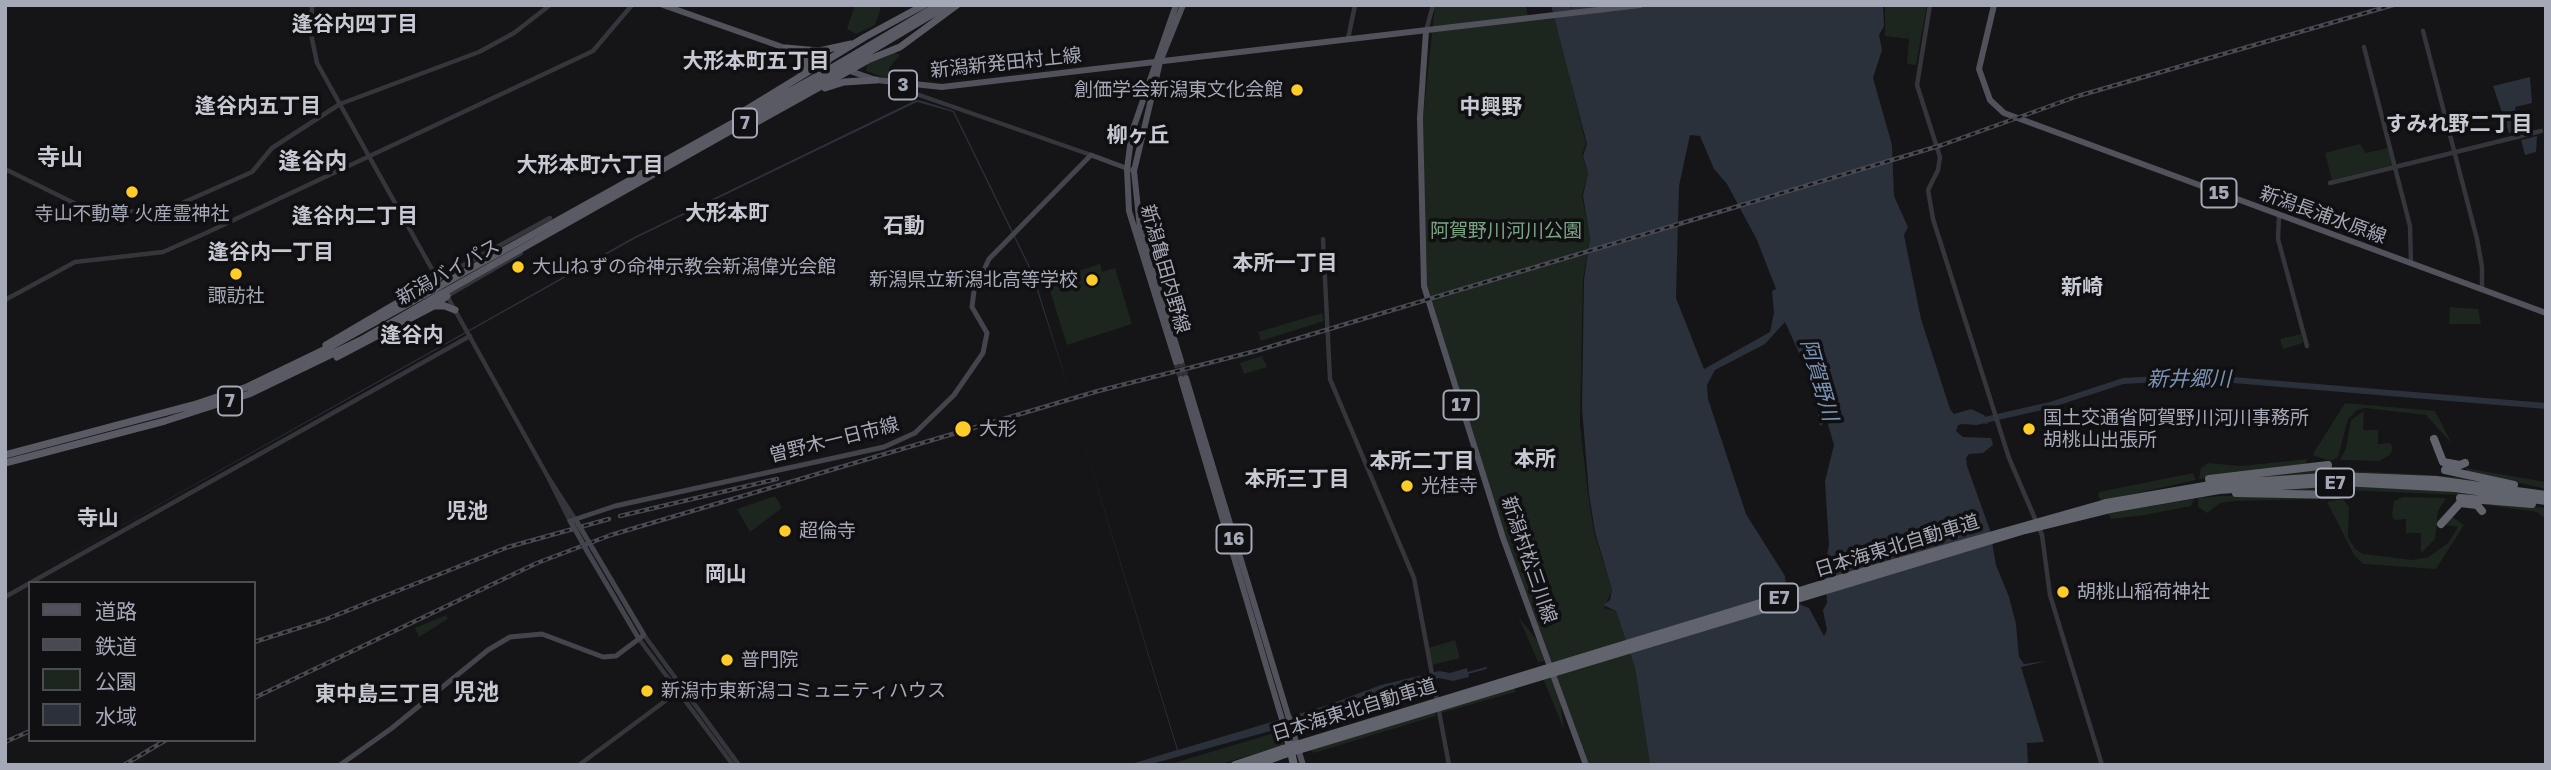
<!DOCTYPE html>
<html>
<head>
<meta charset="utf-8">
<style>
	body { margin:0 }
	#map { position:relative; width:2551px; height:770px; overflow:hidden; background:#151416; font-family:"Golos Text","Noto Sans JP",sans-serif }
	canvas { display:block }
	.frame { position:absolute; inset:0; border:7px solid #a5a9b7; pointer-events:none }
	.legend { position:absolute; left:28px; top:581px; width:228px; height:161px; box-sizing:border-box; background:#100f11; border:2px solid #4c4d53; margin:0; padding:9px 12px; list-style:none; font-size:21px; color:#a5a9b7 }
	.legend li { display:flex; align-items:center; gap:14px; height:35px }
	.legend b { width:35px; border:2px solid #4c4d53 }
</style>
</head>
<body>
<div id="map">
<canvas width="2551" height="770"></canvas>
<div class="frame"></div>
<ul class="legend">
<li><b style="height:9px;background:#51525b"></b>道路</li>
<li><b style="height:9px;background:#484951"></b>鉄道</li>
<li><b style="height:19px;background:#1c251e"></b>公園</li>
<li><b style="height:19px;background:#2a313b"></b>水域</li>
</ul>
</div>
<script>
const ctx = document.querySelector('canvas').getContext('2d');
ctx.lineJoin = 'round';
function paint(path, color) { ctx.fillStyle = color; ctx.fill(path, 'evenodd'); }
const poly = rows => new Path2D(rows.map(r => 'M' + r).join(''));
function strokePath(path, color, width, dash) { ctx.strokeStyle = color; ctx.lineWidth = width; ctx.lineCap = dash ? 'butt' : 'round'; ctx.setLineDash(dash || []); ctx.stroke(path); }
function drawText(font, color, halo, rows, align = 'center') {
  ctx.font = font + ' "Golos Text","Noto Sans JP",sans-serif'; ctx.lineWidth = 7; ctx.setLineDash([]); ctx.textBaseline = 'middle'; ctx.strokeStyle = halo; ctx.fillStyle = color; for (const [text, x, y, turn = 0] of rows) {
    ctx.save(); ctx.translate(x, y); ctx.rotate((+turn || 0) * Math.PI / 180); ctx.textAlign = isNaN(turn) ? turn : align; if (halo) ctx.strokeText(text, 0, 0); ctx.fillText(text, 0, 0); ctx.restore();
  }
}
paint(poly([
	[855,5,882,5,875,25,856,34,847,29],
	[1435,5,1526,5,1528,17,1553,14,1562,44,1586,144,1582,155,1588,173,1582,196,1590,237,1583,280,1580,424,1588,494,1594,532,1612,590,1604,608,1616,611,1635,668,1650,765,1589,765,1501,525,1425,287,1423,117],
	[1885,5,1927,5,1916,65,1907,64,1909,39,1885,36],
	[894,52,900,55,889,68,890,74,895,75,893,81,866,71,868,62],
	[2360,144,2366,153,2388,148,2392,165,2332,180,2325,153],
	[1100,264,1102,272,1115,268,1132,324,1067,345,1047,281],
	[2450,307,2478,309,2481,324,2449,324],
	[1322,313,1324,321,1261,341,1258,332],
	[2301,334,2303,343,2283,349,2280,339],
	[1262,356,1267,367,1244,374,1240,363],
	[2345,403,2435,411,2452,444,2426,415,2365,408,2357,410,2348,419,2338,457,2331,461,2315,456,2313,454],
	[2364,411,2363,430,2378,430,2378,444,2390,443,2393,448,2390,455,2379,461,2340,460,2346,448,2351,420],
	[2308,459,2305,464,2199,479,2201,468,2208,463,2241,466],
	[2465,468,2546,482,2546,489,2467,471],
	[1473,471,1476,480,1446,489,1444,480],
	[2302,471,2351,471,2416,474,2470,478,2502,484,2353,472,2226,479],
	[2193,473,2196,480,2101,501,2098,495,2099,492],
	[2331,485,2449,491,2483,496,2319,489,2320,492,2245,490],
	[775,496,782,508,750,532,737,509],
	[2220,496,2322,496,2323,499,2236,501,2220,503,2207,513,2198,507,2198,498],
	[2403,497,2446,498,2438,511,2435,539,2421,553,2421,533,2406,533,2406,519,2394,520,2392,515,2394,501],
	[2194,499,2191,506,2145,515,2111,519,2108,513],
	[2343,499,2349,507,2348,537,2355,549,2363,554,2413,560,2428,557,2448,543,2458,527,2445,525,2451,516,2464,525,2436,569,2363,564,2354,555,2327,502],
	[2481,501,2546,508,2546,519,2537,512,2479,504],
	[446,615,448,619,419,637,415,628],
	[1518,616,1539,643,1545,661,1538,662],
	[1455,640,1460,658,1432,665,1428,648],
	[1551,676,1559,693,1564,730,1543,678],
	[1515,687,1515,692,1441,713,1441,710],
	[1435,712,1436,716,1396,728,1314,753,1310,750],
	[1281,731,1284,745,1218,765,1167,765]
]), '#1c251e');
paint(poly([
	[1551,5,1569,5,1571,9,1572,5,1883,5,1884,26,1879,35,1882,50,1873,78,1892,145,1894,196,1908,227,1904,235,1921,319,1950,409,1954,414,1971,409,1984,415,1988,424,1972,421,1958,425,1956,431,1963,437,1991,438,1993,445,1983,453,1969,454,1966,458,1967,466,1990,530,1996,565,2009,597,2016,624,2019,657,2024,664,2047,661,2021,667,2044,742,2027,743,2028,765,1650,765,1635,668,1616,611,1603,605,1610,600,1612,590,1595,532,1589,494,1582,408,1584,280,1590,238,1583,196,1588,173,1583,156,1587,144],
	[1690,135,1700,136,1714,169,1727,184,1757,240,1776,289,1772,291,1774,313,1770,332,1704,369,1676,298,1679,186],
	[1785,322,1823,406,1818,415,1820,426,1827,421,1834,445,1825,481,1829,545,1826,561,1828,567,1825,575,1827,603,1823,610,1827,630,1824,636,1809,608,1801,605,1786,587,1785,576,1746,514,1708,399,1707,385,1715,370,1765,344],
	[2530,77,2532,103,2515,107,2520,129,2509,133,2493,86],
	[916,100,923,101,954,111,1033,273,1070,393,1031,272,953,112,917,102,636,238,5,591,634,237],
	[2537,136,2536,152,2525,155,2521,140],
	[1072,404,1178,750,1328,705,1381,685,1439,671,1450,673,1467,668,1469,677,1453,681,1439,678,1299,723,1148,765,1128,765,1177,750]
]), '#2a313b');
strokePath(poly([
	[1468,673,1486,668]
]), '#2a313b', 2);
strokePath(poly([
	[1962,421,1976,422,2050,405,2123,381,2197,377,2546,406]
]), '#2a313b', 6);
strokePath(poly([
	[1181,361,1186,378],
	[1176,362,1181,379]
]), '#323236', 6, [6, 3]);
strokePath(poly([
	[312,5,311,34,317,63,438,280],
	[1930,5,1917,85,1940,157,1938,170,1928,190,1933,219,2009,458,2042,535,2050,595,2102,765],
	[1426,31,1433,5],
	[2423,31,2477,239,2482,267,2482,289],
	[1348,39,1355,5],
	[2364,47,2410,226,2411,264],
	[892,83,902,89,1091,155],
	[5,169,78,205,145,213,164,211,252,172,272,148,340,104,479,52,514,33,550,5],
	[2330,183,2541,131],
	[2279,216,2278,239,2307,346],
	[1323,239,1330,379,1414,578,1449,765],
	[438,279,550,218],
	[446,294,548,477],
	[402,295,435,274],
	[447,296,521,253],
	[5,300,75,262,163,252,206,233,593,51,632,5],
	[570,521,548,477,575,519],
	[5,597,470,336],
	[644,635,739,765],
	[639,639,733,765],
	[579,765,680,690]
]), '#35353c', 4.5);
strokePath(poly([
	[572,524,570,521,615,506,884,447,915,433,954,395,983,353,987,333,972,307,974,291,989,259,1091,155,1134,171],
	[587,551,639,639],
	[340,765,392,728,488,650,510,637,542,634,603,657,616,656,644,635,593,549]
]), '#43444c', 5);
strokePath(poly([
	[663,5,788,49],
	[1994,5,1979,69,1990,100,2004,113,2546,313],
	[1426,31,1420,118,1424,286,1503,538,1586,765],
	[801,53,828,62],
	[847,70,876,80,942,87,1640,5],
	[1181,361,1140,228,1134,171,1160,62,1183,5],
	[1176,362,1129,211,1127,169,1132,132,1176,5],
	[1186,378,1303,765],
	[1181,379,1289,743]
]), '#51525b', 6);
strokePath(poly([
	[786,48,819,51,851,44],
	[840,63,938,5],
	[844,67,948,5],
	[801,74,808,65,803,54],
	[825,88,844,82,876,80],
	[744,111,865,37,924,5],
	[739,132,870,59,900,47,957,5],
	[447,282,801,85],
	[450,289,803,90],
	[434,306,447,296],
	[326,345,438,279],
	[337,357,434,306,445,306,455,310],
	[5,455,193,405,247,387,332,346,435,289],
	[5,463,165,421,249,394,361,340,439,295]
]), '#595a64', 7);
strokePath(poly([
	[2434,439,2443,462,2460,465,2465,463],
	[2445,470,2514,485],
	[2209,479,2328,465],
	[2236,493,2338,495],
	[2460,498,2532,504],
	[2106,503,2216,484,2339,476,2436,480,2546,495],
	[2110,509,2219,490,2342,482,2455,488,2546,501],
	[2441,524,2460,503,2477,505,2482,511],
	[1288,739,1294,765],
	[1235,765,1283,749],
	[1255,765,1285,754]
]), '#61636d', 8);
const rail = poly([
	[620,516,777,479],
	[254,642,324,620,508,547,609,519],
	[254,698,537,563,611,535,1098,391,1256,351,1942,145,2078,96,2393,5],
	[5,742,30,731],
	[124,765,166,740]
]);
strokePath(rail, '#484951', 4.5);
strokePath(rail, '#100f11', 2, [5]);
strokePath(poly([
	[577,522,593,549],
	[572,524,587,551]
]), '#43444c', 5);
strokePath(poly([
	[801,85,840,63],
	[803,90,844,67],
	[435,289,447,282],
	[439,295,450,289]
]), '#595a64', 7);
strokePath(poly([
	[1283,749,1855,574,2106,503],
	[1285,754,2025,530,2110,509]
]), '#61636d', 8);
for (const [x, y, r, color] of [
	[1297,90,7,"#fdcc26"],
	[132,192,7,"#fdcc26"],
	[518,267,7,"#fdcc26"],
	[236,274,7,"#fdcc26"],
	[1092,280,7,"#fdcc26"],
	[963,429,9,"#fdcc26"],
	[2029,429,7,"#fdcc26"],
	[1407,486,7,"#fdcc26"],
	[785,531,7,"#fdcc26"],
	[2063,592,7,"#fdcc26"],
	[727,660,7,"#fdcc26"],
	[647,691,7,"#fdcc26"]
]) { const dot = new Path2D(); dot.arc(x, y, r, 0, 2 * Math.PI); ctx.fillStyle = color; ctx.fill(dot); strokePath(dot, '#100f11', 2.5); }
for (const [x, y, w] of [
	[903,85,28],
	[745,123,24],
	[2219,193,35],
	[230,401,24],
	[1461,405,35],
	[2335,483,38],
	[1234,539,35],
	[1779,598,38]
]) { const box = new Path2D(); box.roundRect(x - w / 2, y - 14.5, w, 29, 5); ctx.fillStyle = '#100f11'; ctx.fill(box); strokePath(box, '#a5a9b7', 2); }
drawText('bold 18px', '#a5a9b7', null, [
	["3",903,85],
	["7",745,123],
	["15",2219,193],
	["7",230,401],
	["17",1461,405],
	["E7",2335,483],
	["16",1234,539],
	["E7",1779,598]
]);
drawText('19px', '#a5a9b7', '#100f11', [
	["新潟新発田村上線",1006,63,-6],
	["新潟長浦水原線",2323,215,20],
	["新潟亀田内野線",1165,269,74],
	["新潟バイパス",448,272,-29],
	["曽野木一日市線",834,440,-14],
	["日本海東北自動車道",1897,546,-17],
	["新潟村松三川線",1529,560,71],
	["日本海東北自動車道",1354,710,-17]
]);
drawText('19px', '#a5a9b7', '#100f11', [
	["創価学会新潟東文化会館",1283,90,"right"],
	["寺山不動尊 火産霊神社",132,214,"center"],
	["大山ねずの命神示教会新潟偉光会館",532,267],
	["新潟県立新潟北高等学校",1078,280,"right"],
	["諏訪社",236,296,"center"],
	["国土交通省阿賀野川河川事務所",2043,418],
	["胡桃山出張所",2043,440],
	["大形",979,429],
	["光桂寺",1421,486],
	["超倫寺",799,531],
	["胡桃山稲荷神社",2077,592],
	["普門院",741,660],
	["新潟市東新潟コミュニティハウス",661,691]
], 'left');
drawText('19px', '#7ba482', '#100f11', [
	["阿賀野川河川公園",1506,231]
]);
drawText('bold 21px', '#c7c9d3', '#100f11', [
	["逢谷内四丁目",355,24],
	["大形本町五丁目",756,61],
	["逢谷内五丁目",258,106],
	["中興野",1491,107],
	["すみれ野二丁目",2459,124],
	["柳ヶ丘",1138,135],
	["大形本町六丁目",590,165],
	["大形本町",727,213],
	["逢谷内二丁目",355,216],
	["石動",904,226],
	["逢谷内一丁目",271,252],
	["本所一丁目",1285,263],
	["新崎",2082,287],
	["逢谷内",412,335],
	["本所",1535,459],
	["本所二丁目",1422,461],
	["本所三丁目",1297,479],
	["児池",467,511],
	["寺山",98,518],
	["岡山",726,574],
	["東中島三丁目",378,694]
]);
drawText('italic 21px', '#7a93b5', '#100f11', [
	["新井郷川",2189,379],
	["阿賀野川",1819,380,74]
]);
drawText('bold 23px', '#c7c9d3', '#100f11', [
	["寺山",60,158],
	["逢谷内",313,162],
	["児池",476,693]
]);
</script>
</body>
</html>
